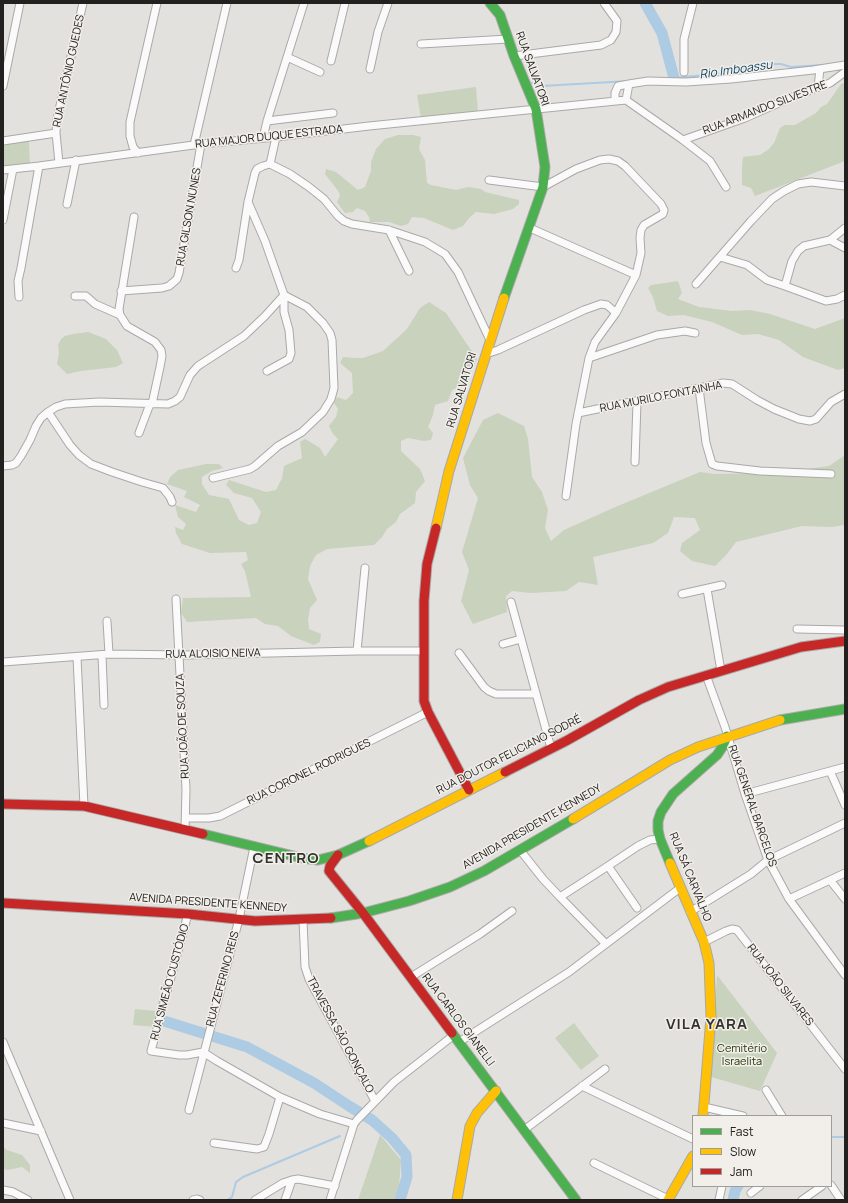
<!DOCTYPE html>
<html>
<head>
<meta charset="utf-8">
<style>
	body { margin:0 }
	#map { position:relative; width:848px; height:1203px; overflow:hidden; background:#e2e1de; font-family:Manrope,sans-serif }
	canvas { display:block }
	.frame { position:absolute; inset:0; border:4px solid #22211f; pointer-events:none }
	.legend { position:absolute; left:692px; top:1115px; width:140px; height:72px; box-sizing:border-box; background:#f2efea; border:1px solid #9f9d99; margin:0; padding:5px 7px; list-style:none; font-size:12px; color:#22211f }
	.legend li { display:flex; align-items:center; gap:8px; height:20px }
	.legend b { width:20px; border:1px solid #9f9d99 }
</style>
</head>
<body>
<div id="map">
<canvas width="848" height="1203"></canvas>
<div class="frame"></div>
<ul class="legend">
<li><b style="height:5px;background:#4caf50"></b>Fast</li>
<li><b style="height:5px;background:#ffc107"></b>Slow</li>
<li><b style="height:5px;background:#c62828"></b>Jam</li>
</ul>
</div>
<script>
const ctx = document.querySelector('canvas').getContext('2d');
ctx.lineJoin = 'round';
function paint(path, color) { ctx.fillStyle = color; ctx.fill(path, 'evenodd'); }
const poly = rows => new Path2D(rows.map(r => 'M' + r).join(''));
function strokePath(path, color, width, dash) { ctx.strokeStyle = color; ctx.lineWidth = width; ctx.lineCap = dash ? 'butt' : 'round'; ctx.setLineDash(dash || []); ctx.stroke(path); }
function drawText(font, color, halo, rows, align = 'center') {
  ctx.font = font + ' Manrope,sans-serif'; ctx.lineWidth = 3; ctx.setLineDash([]); ctx.textBaseline = 'middle'; ctx.strokeStyle = halo; ctx.fillStyle = color; for (const [text, x, y, turn = 0] of rows) {
    ctx.save(); ctx.translate(x, y); ctx.rotate((+turn || 0) * Math.PI / 180); ctx.textAlign = isNaN(turn) ? turn : align; if (halo) ctx.strokeText(text, 0, 0); ctx.fillText(text, 0, 0); ctx.restore();
  }
}
paint(poly([
	[845,83,845,161,755,196,751,188,742,185,742,166,743,157,760,155,769,149,774,143,780,128,785,125,795,125,816,113,821,107,827,104,841,84],
	[476,87,478,113,421,118,417,95],
	[398,135,413,135,421,137,419,149,425,160,427,183,431,185,456,190,468,187,481,189,485,192,519,200,519,204,513,209,494,214,476,212,469,218,463,226,453,230,424,218,412,217,408,224,401,226,389,222,370,222,369,217,365,211,357,208,353,212,345,213,337,202,340,196,339,192,325,174,326,169,336,172,358,190,365,187,371,171,371,162,376,149,385,139],
	[29,141,30,165,3,168,3,144],
	[678,281,682,293,678,299,699,307,732,311,750,310,770,314,815,329,845,318,845,368,838,370,803,357,779,340,758,334,742,335,712,322,684,315,668,316,657,311,653,297,648,288,651,285],
	[429,302,446,313,477,359,465,384,452,390,448,401,435,405,433,415,428,427,433,433,431,440,424,441,408,438,401,441,401,451,420,469,425,481,416,492,415,503,400,514,396,522,387,529,382,537,374,545,327,549,316,555,310,566,308,579,317,600,310,608,308,620,309,629,321,634,320,642,314,645,291,636,278,626,265,624,256,618,187,622,181,613,183,598,251,597,245,571,241,564,248,560,246,552,210,553,182,544,176,533,175,527,183,530,186,524,178,517,175,505,196,512,200,505,184,497,187,491,167,484,170,477,178,470,206,464,219,464,223,468,212,471,202,477,202,484,209,495,229,499,239,520,249,525,257,523,261,512,252,498,234,493,226,485,229,480,266,492,276,490,282,478,284,466,302,458,300,442,305,439,320,448,325,457,338,439,333,434,329,426,336,417,338,409,334,403,337,397,346,400,353,393,352,373,340,363,343,357,354,358,363,358,383,351,407,329,420,308],
	[88,332,106,339,117,350,123,363,116,367,81,371,67,374,57,364,59,353,58,345,61,339,65,336,73,334],
	[498,413,524,426,528,439,532,477,542,492,548,510,545,528,551,541,564,530,613,508,700,472,715,474,776,473,829,466,845,455,845,525,831,527,802,526,736,542,727,554,715,566,692,561,680,551,682,543,700,530,695,518,674,517,668,533,653,543,593,557,598,585,579,582,566,591,531,593,512,591,506,596,507,612,473,624,461,601,469,570,462,552,478,498,470,485,463,458,483,420],
	[717,975,777,1053,760,1091,711,1077],
	[163,984,167,985,156,1027,133,1025,135,1009,156,1011],
	[574,1023,599,1056,581,1070,555,1038],
	[380,1135,401,1160,398,1200,358,1200],
	[3,1147,7,1150,22,1155,30,1165,30,1173,22,1167,8,1170,3,1169]
]), '#c9d2bc');
strokePath(poly([
	[673,78,716,74,762,64,781,64,791,67,823,65],
	[531,83,542,86,629,81],
	[370,1123,374,1122],
	[831,1137,845,1137],
	[227,1200,232,1197,236,1182,243,1177,340,1136]
]), '#adcbe2', 2);
strokePath(poly([
	[645,3,662,33,674,78],
	[164,1021,247,1047,314,1083,349,1106,372,1120,392,1138,406,1155,407,1177,400,1200],
	[733,1200,735,1191,738,1186]
]), '#adcbe2', 11);
const street = poly([
	[421,44,508,39],
	[514,56,601,45,611,40,616,32,617,21,604,3],
	[287,57,320,72],
	[331,61,345,3],
	[370,69,378,32,388,3],
	[684,72,684,39,693,3],
	[3,86,20,3],
	[818,87,820,69],
	[615,100,615,93,618,86,629,84,648,81,686,82,731,79,813,70,845,65],
	[626,100,629,84],
	[267,121,333,113],
	[263,138,267,121,304,3],
	[683,140,745,118,797,95,830,83,845,72],
	[3,141,56,133],
	[194,145,227,3],
	[138,153,133,147,130,136,130,122,157,3],
	[59,163,56,133,57,119,83,3],
	[270,164,290,174,309,187,324,199,338,216,344,221,352,224,389,230,425,242,445,254,458,272,490,340],
	[3,170,39,166,201,144,276,137,369,126,626,100,683,140,710,161,726,187],
	[489,180,543,187,576,169,600,160,609,159,618,161,625,166,661,204,664,210,663,214,644,225,641,230,640,238,641,253,636,275,616,313,595,342,589,358,576,424,566,496],
	[67,204,76,160],
	[134,217,119,309,120,315,127,326,155,342,161,350,162,356,160,367,152,404],
	[3,220,13,169],
	[530,228,636,275],
	[845,228,830,240,845,248],
	[389,230,409,271],
	[720,257,747,265,767,280,785,286,792,261,798,251,804,246,830,240],
	[236,268,239,260,248,202,255,173,257,169,263,166,270,164,276,137],
	[696,284,751,221,772,199,784,191,798,184,811,182,845,186],
	[785,286,826,301,837,299,845,295],
	[121,291,162,288,169,286,177,279,179,273,201,144],
	[75,296,86,296,95,304,120,315],
	[19,297,18,281,21,268,39,166],
	[486,354,498,350,584,310,601,304,607,305,616,313],
	[589,358,657,335,685,331,695,333],
	[267,371,289,359,291,353,289,330,284,312,284,295],
	[699,388,706,443,712,464,717,466,760,471,831,474],
	[578,413,723,383,732,384,757,400,774,409,799,419,810,421,816,419,831,402,845,394],
	[139,433,150,404],
	[635,462,637,402],
	[3,466,12,465,16,463,21,456,30,440,36,426,41,418,48,412],
	[213,478,250,469,255,466,278,446,302,432,323,412,331,399,334,388,332,340,330,333,323,323,307,307,284,295,265,241,248,202],
	[172,502,170,497,163,488,142,482,112,472,91,464,79,455,70,445,48,412,56,407,65,404,99,402,168,404,175,401,180,397,190,375,198,366,244,336,265,316,284,295],
	[707,589,721,671],
	[682,594,722,585],
	[176,599,186,789,185,830],
	[511,602,551,748],
	[107,621,109,654],
	[797,629,845,630],
	[503,644,521,639],
	[357,651,365,568],
	[459,653,484,687,489,691,496,694,536,694],
	[102,655,104,705],
	[77,657,84,806],
	[3,662,109,654,185,655,357,651,423,651],
	[706,675,725,727,745,794,768,860,789,899,845,975],
	[830,771,845,805],
	[745,794,845,767],
	[186,818,209,818,220,816,428,712],
	[520,850,543,879,560,897,608,866,637,908],
	[608,866,638,846,650,840,660,839],
	[830,880,845,899],
	[560,897,606,944],
	[789,899,845,873],
	[690,912,751,874,768,860,845,823],
	[188,914,151,1051,179,1055,187,1055,203,1052,217,1061,280,1097,320,1114,354,1124],
	[303,920,305,967,309,979,375,1101],
	[704,942,726,931,732,929,737,930,845,1069],
	[411,977,480,934,512,911],
	[3,1042,70,1200],
	[459,1042,569,972,680,888],
	[582,1086,693,1139],
	[766,1090,782,1116],
	[704,1107,743,1116],
	[189,1110,239,919,254,847],
	[3,1123,41,1131],
	[524,1130,605,1069],
	[214,1143,257,1149,264,1147,269,1134,280,1097],
	[594,1163,668,1199],
	[831,1185,841,1200],
	[3,1190,13,1192,28,1200],
	[751,1193,760,1186],
	[193,1200,197,1199,200,1200],
	[255,1200,283,1183,292,1180,298,1179,335,1186],
	[285,1200,292,1180],
	[330,1200,354,1124,357,1120,394,1082,454,1035],
	[719,1200,722,1186],
	[802,1200,822,1186]
]);
const fast = poly([
	[490,3,500,15,514,56,536,109,545,167,543,187,504,298],
	[780,720,845,709],
	[203,834,302,858,318,860,338,855,369,841],
	[670,863,660,839,658,830,658,821,661,812,673,794,717,755,723,746,727,736],
	[331,918,363,913,409,901,450,887,484,871,573,819],
	[452,1033,576,1200]
]);
const slow = poly([
	[436,528,449,471,504,298],
	[573,819,670,760,698,747,780,720],
	[369,841,505,772],
	[670,863,704,942,709,963,711,1017,703,1116],
	[457,1200,470,1126,477,1113,496,1091],
	[668,1200,693,1156]
]);
const jam = poly([
	[436,528,427,564,424,601,424,701,428,712,469,790],
	[505,772,566,741,639,700,668,687,801,647,845,641],
	[3,804,84,806,203,834],
	[338,855,330,866,329,871,363,913,452,1033],
	[3,903,188,914,255,921,331,918]
]);
strokePath(street, '#aaa9a7', 9);
strokePath(fast, '#aaa9a7', 11);
strokePath(slow, '#aaa9a7', 11);
strokePath(jam, '#aaa9a7', 11);
strokePath(street, '#fbfafa', 7);
strokePath(fast, '#4caf50', 9);
strokePath(slow, '#ffc107', 9);
strokePath(jam, '#c62828', 9);
drawText('11px', '#22211f', '#f2efea', [
	["RUA SALVATORI",532,69,70],
	["RUA ANTÔNIO GUEDES",69,71,-78],
	["RUA ARMANDO SILVESTRE",765,108,-21],
	["RUA MAJOR DUQUE ESTRADA",269,137,-6],
	["RUA GILSON NUNES",189,217,-80],
	["RUA SALVATORI",462,390,-73],
	["RUA MURILO FONTAINHA",661,397,-11],
	["RUA ALOISIO NEIVA",213,654,-1],
	["RUA JOÃO DE SOUZA",183,726,-93],
	["RUA DOUTOR FELICIANO SODRÉ",509,755,-27],
	["RUA CORONEL RODRIGUES",309,772,-26],
	["RUA GENERAL BARCELOS",752,806,71],
	["AVENIDA PRESIDENTE KENNEDY",532,827,-30],
	["RUA SÁ CARVALHO",690,877,68],
	["AVENIDA PRESIDENTE KENNEDY",208,903,4],
	["RUA ZEFERINO REIS",223,979,-75],
	["RUA SIMEÃO CUSTÓDIO",170,982,-75],
	["RUA JOÃO SILVARES",780,985,52],
	["RUA CARLOS GIANELLI",458,1020,53],
	["TRAVESSA SÃO GONÇALO",340,1035,62]
]);
drawText('11px', '#233704', '#f2efea', [
	["Cemitério",742,1049],
	["Israelita",742,1062]
]);
drawText('italic 12px', '#0f4264', '#f2efea', [
	["Rio Imboassu",736,70,-8]
]);
ctx.letterSpacing = '1px';
drawText('bold 15px', '#34322e', '#f2efea', [
	["CENTRO",286,859],
	["VILA YARA",707,1025]
]);
ctx.letterSpacing = '0px';
</script>
</body>
</html>
